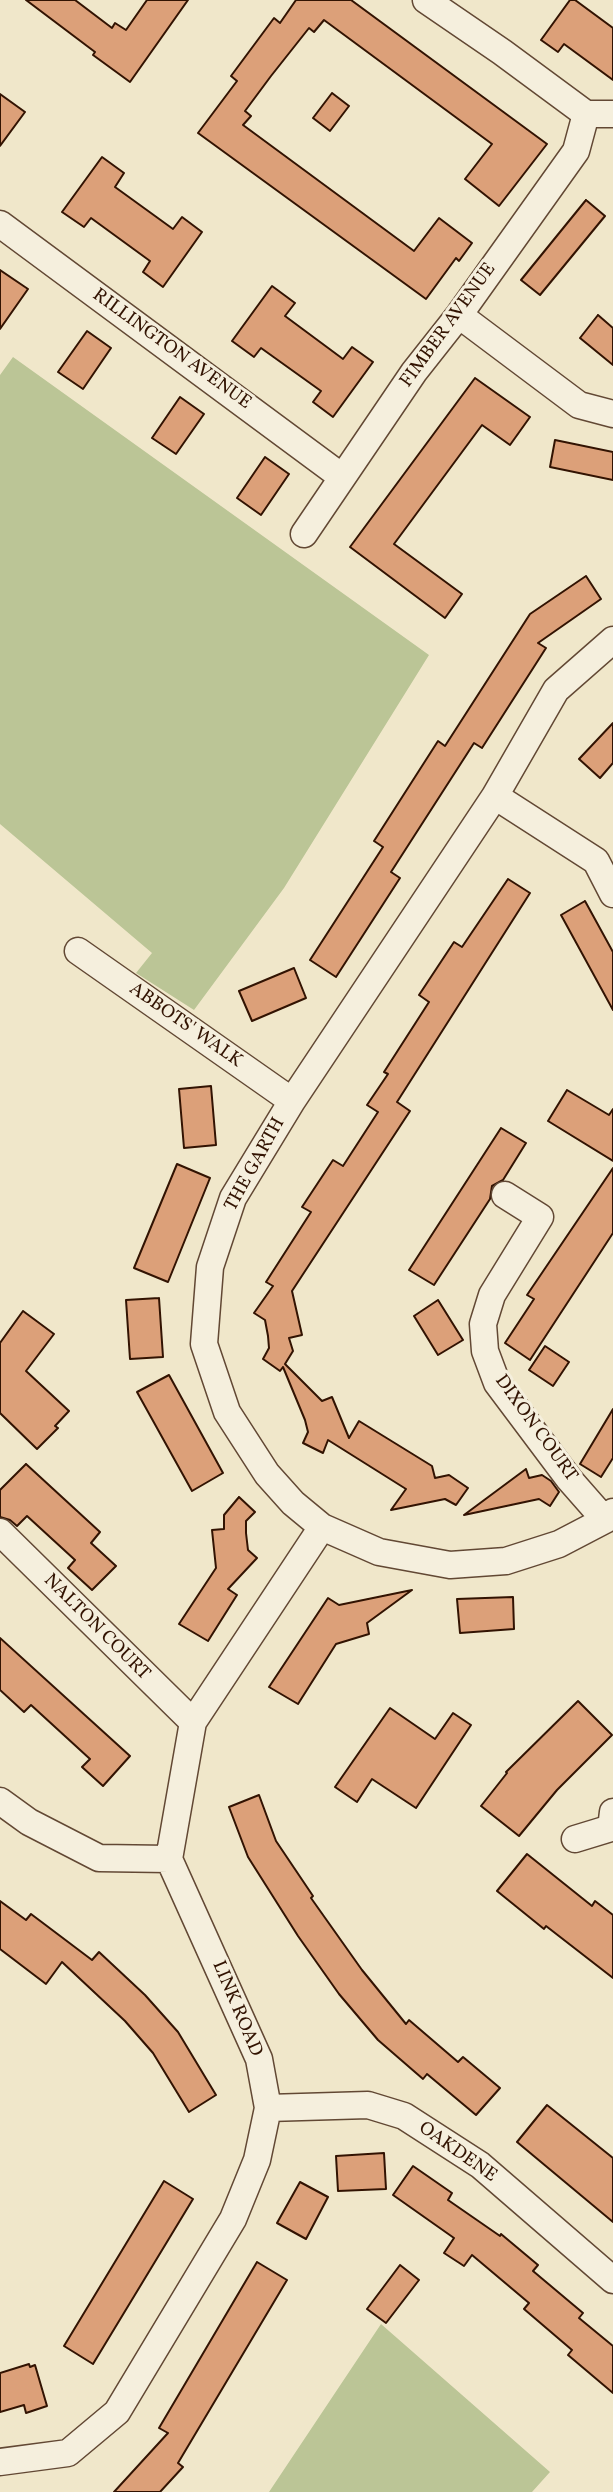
<!DOCTYPE html>
<html>
<head>
<meta charset="utf-8">
<style>
	body { margin:0 }
	canvas { display:block; background:#f0e7ca }
</style>
</head>
<body>
<canvas width="613" height="2492"></canvas>
<script>
const ctx = document.querySelector('canvas').getContext('2d');
ctx.lineJoin = 'round';
function paint(path, color) { ctx.fillStyle = color; ctx.fill(path, 'evenodd'); }
const poly = rows => new Path2D(rows.map(r => 'M' + r).join(''));
function strokePath(path, color, width, dash) { ctx.strokeStyle = color; ctx.lineWidth = width; ctx.lineCap = dash ? 'butt' : 'round'; ctx.setLineDash(dash || []); ctx.stroke(path); }
function drawText(font, color, halo, rows, align = 'center') {
  ctx.font = font + ' Vollkorn,serif'; ctx.lineWidth = 6; ctx.setLineDash([]); ctx.textBaseline = 'middle'; ctx.strokeStyle = halo; ctx.fillStyle = color; for (const [text, x, y, turn = 0] of rows) {
    ctx.save(); ctx.translate(x, y); ctx.rotate((+turn || 0) * Math.PI / 180); ctx.textAlign = isNaN(turn) ? turn : align; if (halo) ctx.strokeText(text, 0, 0); ctx.fillText(text, 0, 0); ctx.restore();
  }
}
paint(poly([
	[13,357,429,655,284,888,194,1010,136,973,152,953,0,824,0,375],
	[381,2324,550,2472,532,2492,269,2492]
]), '#bbc596');
const building = poly([
	[26,0,75,0,112,28,115,23,126,30,147,0,188,0,130,82,93,55,95,52,26,0],
	[296,0,351,0,547,144,499,206,465,179,492,144,324,20,314,32,309,28,271,76,245,111,251,116,243,125,414,251,439,218,472,243,459,261,456,258,426,299,198,133,237,81,231,76,274,18,280,23,296,0],
	[570,0,575,0,613,28,613,80,564,44,558,52,541,40,570,0],
	[332,93,349,106,330,131,313,118,332,93],
	[0,94,25,112,0,146,0,94],
	[102,157,124,173,115,187,173,229,182,217,202,232,163,287,143,272,150,261,91,218,84,227,62,212,102,157],
	[586,200,605,216,540,295,521,280,586,200],
	[0,270,28,289,0,329,0,270],
	[272,286,295,303,285,316,343,359,352,347,373,362,333,417,313,402,321,391,261,348,254,357,232,341,272,286],
	[598,315,613,328,613,365,580,338,598,315],
	[87,331,111,348,83,389,58,372,87,331],
	[475,378,530,417,510,445,482,425,394,544,462,594,445,618,350,547,475,378],
	[180,397,204,414,176,454,152,438,180,397],
	[555,440,613,452,613,480,550,467,555,440],
	[265,457,289,474,261,515,237,498,265,457],
	[586,576,601,599,538,643,546,648,482,748,474,743,391,872,400,878,336,977,310,960,383,847,374,841,438,741,445,746,530,614,586,576],
	[613,723,613,763,600,778,579,759,613,723],
	[508,879,530,893,397,1102,410,1111,292,1291,302,1335,289,1338,293,1351,285,1364,322,1401,332,1397,349,1438,359,1421,432,1466,435,1478,449,1475,468,1488,456,1505,445,1499,391,1510,406,1489,328,1440,323,1453,303,1443,308,1432,305,1420,283,1367,280,1371,263,1359,269,1348,268,1336,265,1320,254,1313,273,1286,266,1282,311,1212,302,1207,333,1160,343,1166,378,1112,367,1105,388,1074,384,1072,429,1002,419,995,454,942,462,947,508,879],
	[585,901,613,952,613,1010,561,915,585,901],
	[294,968,306,998,252,1021,239,991,294,968],
	[211,1086,216,1145,184,1148,179,1089,211,1086],
	[567,1090,609,1115,613,1109,613,1161,548,1121,567,1090],
	[501,1128,526,1143,503,1180,492,1186,490,1199,434,1285,409,1270,501,1128],
	[177,1164,210,1178,168,1282,134,1268,177,1164],
	[613,1168,613,1233,530,1360,505,1343,534,1299,527,1295,613,1168],
	[159,1298,163,1357,130,1359,126,1300,159,1298],
	[438,1300,463,1340,438,1355,414,1316,438,1300],
	[23,1311,54,1334,26,1371,69,1411,55,1426,58,1428,37,1449,0,1413,0,1343,23,1311],
	[545,1346,569,1362,553,1386,529,1370,545,1346],
	[169,1375,223,1473,192,1491,137,1392,169,1375],
	[613,1409,613,1458,601,1477,580,1464,613,1409],
	[26,1464,100,1532,91,1543,116,1566,92,1590,68,1568,75,1560,27,1516,17,1526,10,1520,0,1517,0,1490,26,1464],
	[526,1469,529,1478,542,1475,551,1481,559,1492,550,1506,539,1499,464,1515,526,1469],
	[239,1497,255,1512,246,1521,246,1533,248,1550,257,1558,228,1589,237,1595,208,1641,179,1624,216,1568,212,1530,224,1529,224,1515,239,1497],
	[412,1590,367,1623,369,1634,336,1644,298,1704,269,1687,328,1598,339,1605,412,1590],
	[513,1597,514,1629,460,1633,457,1599,513,1597],
	[0,1638,130,1756,103,1786,82,1767,90,1759,31,1705,24,1712,0,1690,0,1638],
	[578,1701,612,1735,557,1790,519,1836,481,1806,507,1773,506,1772,578,1701],
	[390,1708,435,1739,453,1713,471,1725,416,1808,372,1779,357,1802,335,1787,390,1708],
	[259,1795,276,1841,313,1896,311,1898,362,1970,406,2024,409,2020,458,2062,463,2057,500,2088,476,2115,427,2074,423,2079,378,2040,339,1994,298,1936,248,1857,229,1807,259,1795],
	[527,1854,592,1906,595,1901,613,1915,613,1978,546,1926,544,1929,497,1891,527,1854],
	[0,1901,26,1920,31,1914,92,1960,99,1952,145,1995,178,2032,216,2095,189,2112,153,2053,125,2021,62,1962,46,1984,0,1949,0,1901],
	[547,2105,613,2158,613,2222,517,2142,547,2105],
	[384,2153,386,2189,338,2191,336,2156,384,2153],
	[413,2166,452,2193,448,2200,500,2236,501,2234,538,2265,533,2271,583,2313,579,2318,613,2346,613,2393,568,2355,572,2350,524,2309,529,2303,472,2255,464,2266,444,2253,454,2238,393,2195,413,2166],
	[164,2181,193,2199,93,2364,64,2346,164,2181],
	[300,2182,328,2197,306,2239,277,2223,300,2182],
	[257,2262,287,2280,178,2463,183,2467,160,2492,114,2492,168,2433,159,2428,257,2262],
	[400,2265,419,2280,386,2323,367,2309,400,2265],
	[29,2364,30,2367,35,2365,47,2406,26,2413,24,2405,0,2412,0,2373,29,2364]
]);
paint(building, '#dca079');
strokePath(building, '#321302', 2);
const street = poly([
	[426,0,502,52,586,114],
	[586,114,613,114],
	[0,224,342,477],
	[459,315,579,405,613,414],
	[304,534,414,372,459,315,576,151,586,114],
	[613,640,556,690,495,796,292,1101,233,1198,210,1267,204,1344,227,1412,267,1474,293,1503,322,1527,379,1552,450,1565,506,1561,559,1544,605,1520,613,1512],
	[495,796,596,861,613,894],
	[78,951,292,1101],
	[505,1195,540,1217,492,1295,483,1324,485,1351,497,1383,569,1479,605,1520],
	[0,1532,193,1722],
	[0,1801,29,1822,99,1858,169,1859],
	[575,1839,611,1828,613,1812],
	[268,2108,368,2105,404,2116,480,2165,613,2280],
	[0,2462,68,2453,117,2412,233,2219,257,2160,268,2108,259,2059,169,1859,193,1722,322,1527]
]);
strokePath(street, '#624834', 29);
strokePath(street, '#f5efdd', 26);
drawText('19px', '#321302', '#f5efdd', [
	["FIMBER AVENUE",449,326,-54],
	["RILLINGTON AVENUE",171,350,36],
	["ABBOTS' WALK",185,1026,35],
	["THE GARTH",256,1165,-61],
	["DIXON COURT",535,1429,54],
	["NALTON COURT",96,1628,45],
	["LINK ROAD",236,2009,67],
	["OAKDENE",457,2153,35]
]);
</script>
</body>
</html>
